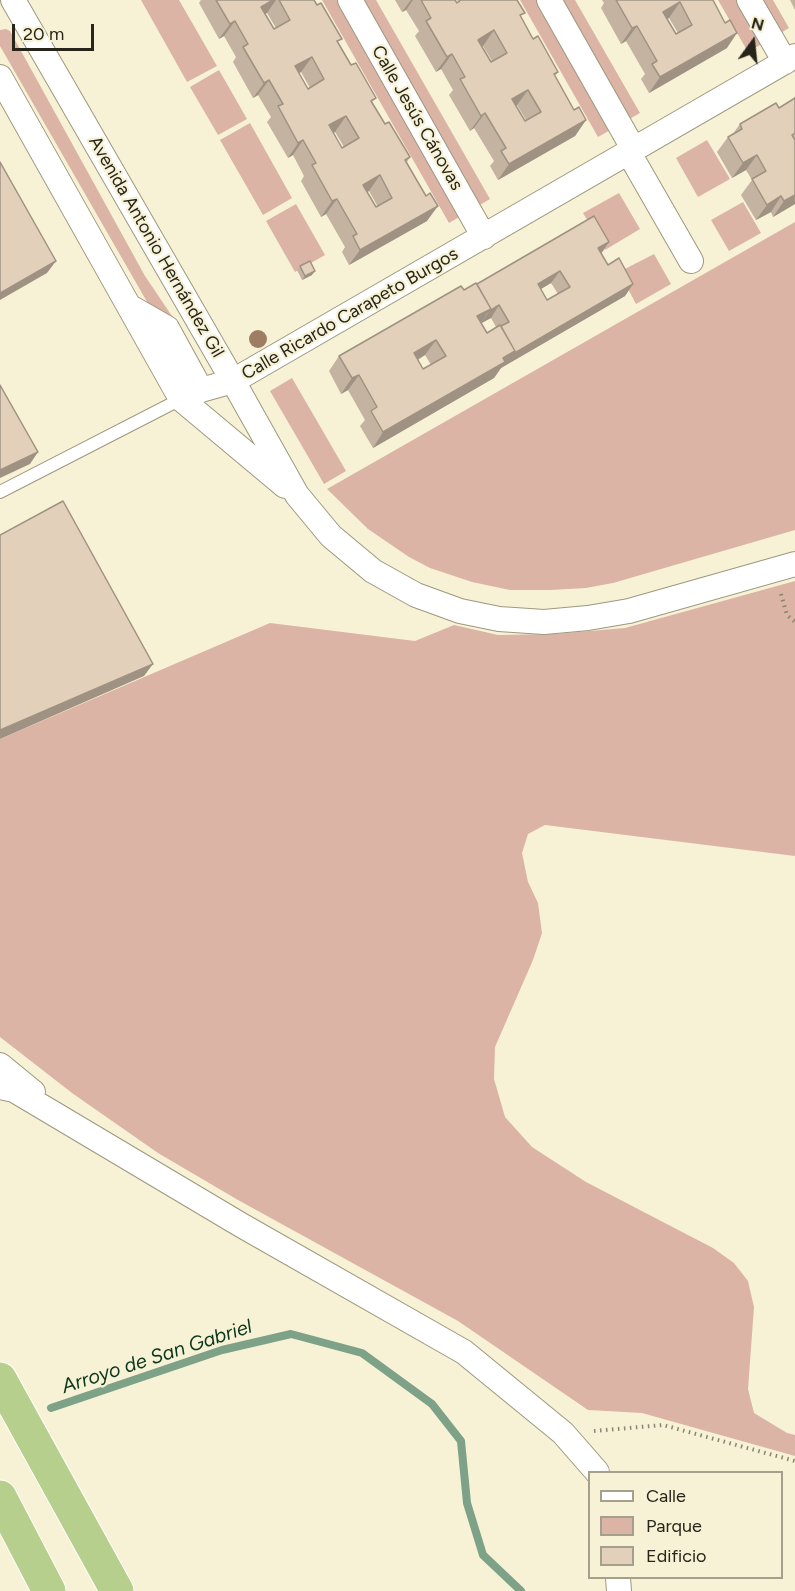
<!DOCTYPE html>
<html>
<head>
<meta charset="utf-8">
<style>
	body { margin:0 }
	#map { position:relative; width:795px; height:1591px; overflow:hidden; background:#f7f2d6; font-family:Figtree,sans-serif }
	canvas { display:block }
	.legend { position:absolute; left:588px; top:1471px; width:195px; height:108px; box-sizing:border-box; background:#f7f2d6; border:2px solid #a4a08b; margin:0; padding:8px 10px; list-style:none; font-size:18px; color:#27251a }
	.legend li { display:flex; align-items:center; gap:12px; height:30px }
	.legend b { width:30px; border:2px solid #a4a08b }
	.north { position:absolute; left:723px; top:12px; width:60px; height:60px; -webkit-text-stroke:4px #f7f2d6; paint-order:stroke; rotate:15deg; font-size:16px; font-weight:700; line-height:24px; text-align:center; color:#27251a }
	.north::after { content:''; display:block; margin:auto; width:21px; height:27px; background:#27251a; clip-path:polygon(50% 0,100% 100%,50% 72%,0 100%) }
	.scale { position:absolute; left:12px; top:24px; width:82px; height:27px; box-sizing:border-box; border:3px solid #27251a; border-top:0; padding-left:8px; font-size:18px; line-height:21px; white-space:nowrap; color:#27251a; -webkit-text-stroke:4px #f7f2d6; paint-order:stroke }
</style>
</head>
<body>
<div id="map">
<canvas width="795" height="1591"></canvas>
<ul class="legend">
<li><b style="height:8px;background:#fff"></b>Calle</li>
<li><b style="height:16px;background:#dbb4a5"></b>Parque</li>
<li><b style="height:16px;background:#e3d0ba"></b>Edificio</li>
</ul>
<div class="north">N</div>
<div class="scale">20 m</div>
</div>
<script>
const ctx = document.querySelector('canvas').getContext('2d');
ctx.lineJoin = 'round';
function paint(path, color) { ctx.fillStyle = color; ctx.fill(path, 'evenodd'); }
const poly = rows => new Path2D(rows.map(r => 'M' + r).join(''));
function strokePath(path, color, width, dash) { ctx.strokeStyle = color; ctx.lineWidth = width; ctx.lineCap = dash ? 'butt' : 'round'; ctx.setLineDash(dash || []); ctx.stroke(path); }
function drawText(font, color, halo, rows, align = 'center') {
  ctx.font = font + ' Figtree,sans-serif'; ctx.lineWidth = 4.5; ctx.setLineDash([]); ctx.textBaseline = 'middle'; ctx.strokeStyle = halo; ctx.fillStyle = color; for (const [text, x, y, turn = 0] of rows) {
    ctx.save(); ctx.translate(x, y); ctx.rotate((+turn || 0) * Math.PI / 180); ctx.textAlign = isNaN(turn) ? turn : align; if (halo) ctx.strokeText(text, 0, 0); ctx.fillText(text, 0, 0); ctx.restore();
  }
}
paint(poly([
	[141,0,179,0,217,66,187,82],
	[322,0,376,0,490,199,449,223],
	[520,0,575,0,640,113,598,137],
	[718,0,773,0,789,28,748,52],
	[6,29,10,31,145,276,178,325,150,307,0,46,0,30],
	[219,70,247,119,218,135,190,87],
	[250,123,292,198,263,215,220,140],
	[707,140,730,179,698,197,676,158],
	[619,193,640,229,605,250,583,213],
	[743,202,761,233,729,251,711,220],
	[296,204,325,255,295,272,266,221],
	[795,222,795,530,613,583,586,588,551,590,510,590,472,582,430,568,409,557,368,529,327,489],
	[654,254,671,284,636,304,619,272],
	[292,378,346,471,324,484,270,391],
	[795,581,795,856,545,825,528,834,522,853,528,882,538,903,542,933,533,960,495,1047,494,1079,505,1117,532,1147,586,1182,713,1248,734,1263,748,1281,754,1307,748,1389,754,1413,787,1433,795,1435,795,1456,642,1413,588,1410,458,1321,238,1200,158,1153,72,1093,0,1037,0,739,270,623,415,641,454,625,498,635,554,634,625,628]
]), '#dbb4a5');
strokePath(poly([
	[51,1408,222,1350,291,1334,362,1353,432,1404,461,1441,467,1503,483,1555,521,1591]
]), '#7ea287', 8);
const lane = poly([
	[0,492,181,399]
]);
const street = poly([
	[13,0,233,381,297,495,331,536,373,571,416,595,460,611,499,619,544,622,588,618,629,611,795,564],
	[350,0,484,237],
	[549,0,634,150],
	[749,0,785,62],
	[0,77,181,399,285,486],
	[629,153,691,261],
	[132,308,167,328,201,390],
	[181,399,201,390,233,381,795,56],
	[0,1065,33,1092],
	[0,1087,14,1090,241,1225,464,1352,563,1433,597,1472],
	[618,1578,619,1591]
]);
const highway = poly([
	[0,1379,117,1591],
	[0,1497,49,1591]
]);
strokePath(lane, '#9d987e', 14);
strokePath(street, '#9d987e', 26);
strokePath(highway, '#fff', 35);
strokePath(poly([
	[781,594,787,615,795,622],
	[594,1431,663,1425,795,1461]
]), '#888572', 4, [1.5, 4.5]);
strokePath(lane, '#fff', 12);
strokePath(street, '#fff', 24);
strokePath(highway, '#b6cf8c', 33);
ctx.fillStyle = '#9d7e64';
for (const [x, y] of [
	[258,339]
]) { ctx.beginPath(); ctx.arc(x, y, 9, 0, 2 * Math.PI); ctx.fill(); }
paint(poly([
	[201,0,314,0,385,124,410,157,407,162,427,221,349,265,342,252,345,247,326,214,321,217,301,181,304,176,293,155,288,158,267,122,271,117,258,95,253,98,233,62,236,57,224,36,219,39,199,3],
	[267,13,276,28,274,29,265,14],
	[301,72,310,88,308,89,299,73],
	[335,132,344,147,342,148,333,133],
	[369,191,378,207,376,207,367,192],
	[395,0,455,0,457,3,458,2,457,0,517,0,521,17,533,39,558,72,555,76,574,110,586,120,575,136,498,180,490,166,494,161,474,128,470,131,449,95,453,90,441,69,436,72,415,36,419,31,406,10,402,12],
	[483,46,492,61,491,62,482,47],
	[517,105,526,120,525,121,516,106],
	[602,0,713,0,727,48,649,93,641,79,645,74,626,41,621,44,601,8,604,3],
	[669,18,678,33,676,34,667,19],
	[790,0,795,0,795,10],
	[795,96,795,204,773,217,771,212,756,220,741,195,752,180,746,170,732,178,717,152,728,137,732,135,740,124,779,108,793,100],
	[601,254,608,265,633,284,625,296,501,368,494,378,373,448,360,426,365,420,348,390,341,394,329,371,339,356,464,290,477,285],
	[551,283,558,294,547,300,541,289],
	[491,318,496,327,487,333,481,323],
	[425,355,431,365,423,369,418,360],
	[300,266,312,275,302,280,297,270]
]), '#c3b3a0');
paint(poly([
	[273,0,276,0,267,13,250,22,261,7],
	[411,0,413,0,406,10,402,12],
	[680,2,669,18,652,28,663,12],
	[235,21,224,36,219,39,230,24],
	[637,26,626,41,621,44,632,28],
	[494,30,483,46,467,55,478,40],
	[737,33,727,48,649,93,660,77],
	[452,54,441,69,436,72,447,57],
	[312,57,301,72,285,82,295,66],
	[269,80,258,95,253,98,264,83],
	[528,90,517,105,501,114,512,99],
	[485,113,474,128,470,131,481,116],
	[346,116,335,132,318,141,329,125],
	[586,120,575,136,498,180,509,164],
	[303,140,293,155,288,158,298,143],
	[757,155,746,170,732,178,743,163],
	[380,175,369,191,352,200,363,185],
	[795,195,795,204,773,217,784,201],
	[781,196,771,212,756,220,767,205],
	[337,199,326,214,321,217,332,201],
	[438,206,427,221,349,265,360,250],
	[609,242,601,254,598,248],
	[56,261,47,273,0,300,0,293],
	[315,271,312,275,302,280,305,276],
	[560,271,551,283,529,296,538,284],
	[633,284,625,296,501,368,494,378,373,448,383,432,503,358],
	[499,305,491,318,480,324,488,312],
	[491,309,480,324,477,316],
	[436,340,425,355,403,368,414,353],
	[359,375,348,390,341,394,352,378],
	[38,452,30,464,0,478,0,470],
	[153,664,144,676,0,739,0,730]
]), '#9f9282');
const building = poly([
	[216,0,273,0,261,7,274,29,290,20,279,0,314,0,317,5,321,3,342,39,337,41,351,65,356,63,376,98,371,101,385,124,389,122,410,157,405,160,426,196,430,193,438,206,360,250,353,236,357,234,337,199,332,201,312,165,316,163,303,140,298,143,278,106,283,104,269,80,264,83,243,47,248,44,235,21,230,24,216,0],
	[312,57,324,79,308,89,295,66,312,57],
	[346,116,359,138,342,148,329,125,346,116],
	[380,175,392,198,376,207,363,185,380,175],
	[421,0,455,0,457,3,461,0,517,0,525,13,520,15,533,39,538,36,558,72,554,74,574,110,579,107,586,120,509,164,501,151,506,148,485,113,481,116,460,79,465,77,452,54,447,57,426,21,431,18,421,0],
	[494,30,507,53,491,62,478,40,494,30],
	[528,90,541,112,525,121,512,99,528,90],
	[616,0,713,0,725,23,730,20,737,33,660,77,652,64,657,61,637,26,632,28,616,0],
	[680,2,692,25,676,34,663,12,680,2],
	[795,98,795,133,792,135,795,140,795,195,784,201,781,196,767,205,752,179,766,171,757,155,743,163,728,137,742,129,740,124,776,103,779,108,795,98],
	[0,162,56,261,0,293,0,162],
	[594,216,609,242,598,248,608,265,619,258,633,284,513,354,515,351,501,326,509,322,499,305,488,312,491,309,477,284,594,216],
	[560,271,570,287,547,300,538,284,560,271],
	[310,261,315,271,305,276,300,266,310,261],
	[476,283,491,309,477,316,487,333,500,325,515,351,503,358,505,362,383,432,371,411,377,407,359,375,352,378,339,356,461,286,464,290,476,283],
	[436,340,446,356,423,369,414,353,436,340],
	[0,385,38,452,0,470,0,385],
	[63,501,153,664,0,730,0,535,63,501]
]);
paint(building, '#e3d0ba');
strokePath(building, '#9f9282', 1.5);
drawText('18px', '#27251a', '#f7f2d6', [
	["Calle Jesús Cánovas",417,118,60],
	["Avenida Antonio Hernández Gil",156,247,60],
	["Calle Ricardo Carapeto Burgos",350,314,-30]
]);
drawText('italic 20px', '#0b381d', '#f7f2d6', [
	["Arroyo de San Gabriel",157,1357,-18]
]);
</script>
</body>
</html>
